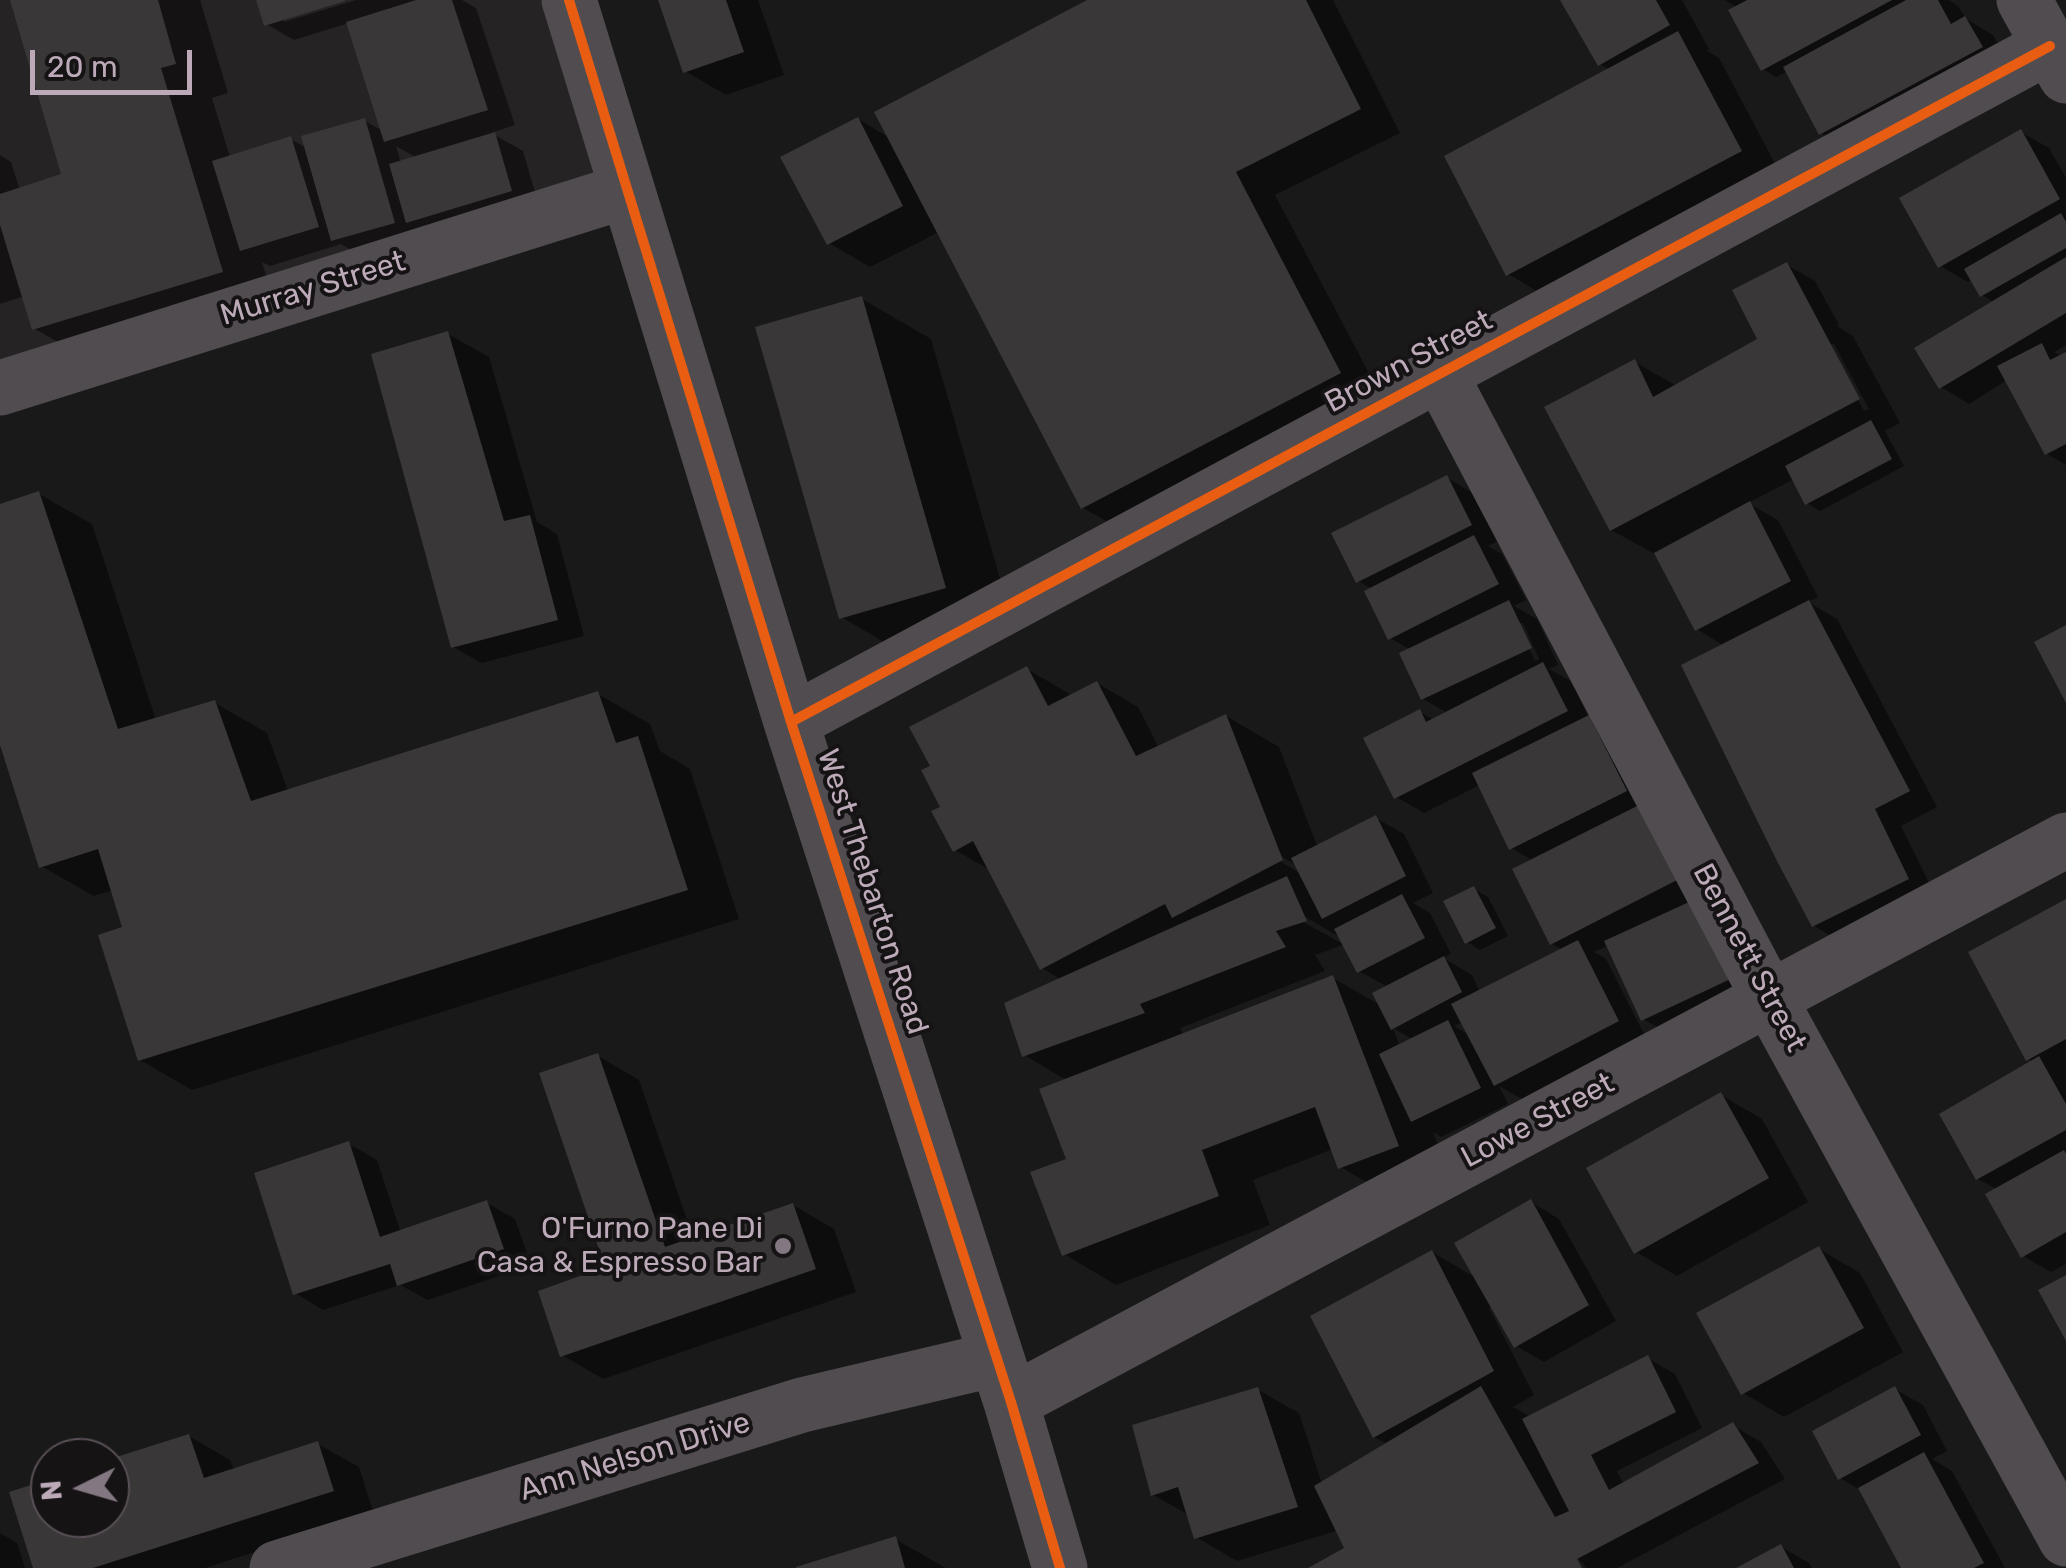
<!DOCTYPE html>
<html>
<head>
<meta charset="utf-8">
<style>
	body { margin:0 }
	#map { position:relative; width:2066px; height:1568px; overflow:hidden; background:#1a191a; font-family:Rubik,sans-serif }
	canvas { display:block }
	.north { position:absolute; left:30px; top:1438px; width:100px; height:100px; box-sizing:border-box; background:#161315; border:2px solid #584f56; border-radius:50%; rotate:265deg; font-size:28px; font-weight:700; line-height:40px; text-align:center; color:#bcaab8 }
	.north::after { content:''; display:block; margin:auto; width:35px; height:45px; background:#837781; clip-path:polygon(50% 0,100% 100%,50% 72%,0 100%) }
	.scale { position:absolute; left:30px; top:50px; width:162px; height:45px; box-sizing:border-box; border:5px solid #bcaab8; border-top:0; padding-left:12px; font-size:30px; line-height:35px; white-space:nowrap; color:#bcaab8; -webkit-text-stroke:8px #161315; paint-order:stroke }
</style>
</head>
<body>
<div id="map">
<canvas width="2066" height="1568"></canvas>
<div class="north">N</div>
<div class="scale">20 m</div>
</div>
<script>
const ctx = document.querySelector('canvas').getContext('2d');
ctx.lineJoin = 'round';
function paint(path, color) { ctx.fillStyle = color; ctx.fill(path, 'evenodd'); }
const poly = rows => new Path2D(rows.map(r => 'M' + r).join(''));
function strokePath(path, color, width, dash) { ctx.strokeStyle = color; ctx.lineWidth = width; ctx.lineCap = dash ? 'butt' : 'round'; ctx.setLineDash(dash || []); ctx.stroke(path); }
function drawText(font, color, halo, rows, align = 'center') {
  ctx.font = font + ' Rubik,sans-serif'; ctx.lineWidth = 8; ctx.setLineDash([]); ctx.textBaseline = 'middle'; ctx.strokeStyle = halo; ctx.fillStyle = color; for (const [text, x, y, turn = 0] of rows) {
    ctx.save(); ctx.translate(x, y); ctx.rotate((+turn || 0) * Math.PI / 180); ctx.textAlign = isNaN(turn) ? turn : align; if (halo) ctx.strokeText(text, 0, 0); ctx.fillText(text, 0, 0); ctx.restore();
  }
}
paint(poly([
	[0,0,569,0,626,191,0,388]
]), '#262324');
paint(poly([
	[13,0,200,0,228,93,212,98,230,157,290,139,307,148,365,121,383,131,349,23,294,40,266,24,259,0,339,0,284,17,284,22,356,0,462,0,476,8,515,125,491,133,523,151,539,206,436,237,419,227,422,238,361,256,341,244,270,266,262,262,274,302,63,345,35,329,25,296,0,304,0,155,11,162,20,190,67,181],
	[396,146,417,158,401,163],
	[661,0,758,0,784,75,726,95,685,71],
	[1090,0,1333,0,1400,133,1275,195,1381,396,1124,531,1083,508,939,232,870,267,829,243,858,119,890,138],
	[1563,0,1682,0,1709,49,1706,50,1719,58,1781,175,1549,298,1508,274,1610,70,1600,64],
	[1725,0,1949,0,1958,6,1966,19,1993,35,2009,63,1849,149,1821,133,1788,71,1776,77,1763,69,1737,8],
	[2021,132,2049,148,2066,178,2066,345,2054,352,2062,357,2066,355,2066,465,2047,454,2007,380,1969,404,1941,387,1995,303,1982,295,1973,279,1968,282,1940,266],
	[1787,265,1815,281,1839,325,1837,326,1853,336,1900,423,1885,431,1904,466,1820,511,1807,503,1794,479,1748,503,1778,520,1818,597,1808,602,1837,619,1937,807,1901,826,1935,895,1842,942,1814,926,1724,646,1697,629,1656,552,1653,553,1611,530,1635,362,1677,386,1763,339],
	[1828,344,1834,344,1869,409,1864,411],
	[862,299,931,339,1014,627,910,657,841,617],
	[448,334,489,357,537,522,557,534,584,636,482,663,453,647],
	[1447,478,1475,494,1498,541,1488,546,1502,554,1526,600,1514,606,1537,619,1558,665,1549,669,1571,681,1589,718,1763,992,1671,1035,1643,1019,1609,945,1594,952,1606,959,1646,1038,1524,1100,1499,1086,1508,1104,1441,1137,1433,1132,1450,1176,1393,1197,1340,1167,1333,1149,1253,1180,1270,1225,1116,1285,1064,1254,1068,1081,1024,1055,1062,980,1042,968,992,871,955,850,933,767,1027,669,1068,693,1071,697,1097,683,1138,707,1159,748,1226,716,1279,747,1318,848,1376,818,1404,834,1433,893,1413,903,1430,913,1451,954,1443,958,1472,975,1480,992,1563,950,1552,944,1534,861,1511,848,1480,785,1424,813,1396,797,1420,712,1434,720,1448,713,1423,699,1411,650,1390,638,1372,589,1358,581],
	[1517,623,1523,623,1539,659,1535,661],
	[1274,852,1298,866,1298,872,1271,856],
	[1297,912,1343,939,1343,944,1294,917],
	[1345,944,1359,971,1388,987,1382,1006,1333,978,1184,1036,1180,1028,1325,971,1315,955],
	[1463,1022,1471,1036,1454,1026],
	[1393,1028,1414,1040,1400,1046],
	[39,494,92,524,156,720,215,703,267,733,288,791,598,694,650,724,660,751,690,769,739,919,192,1090,140,1060,125,929,113,890,94,896,41,866,0,737,0,506],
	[1474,889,1488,897,1508,936,1480,950,1467,942],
	[2066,902,2066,1264,2051,1272,2023,1256,1998,1190,1978,1179,2034,1062,2028,1059],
	[598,1056,639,1080,694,1240,793,1205,834,1229,856,1292,603,1379,562,1355,608,1269],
	[1721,1095,1762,1119,1808,1202,1677,1276,1636,1252],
	[349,1144,377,1160,401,1233,487,1203,515,1219,531,1265,428,1300,400,1285,323,1310,295,1293],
	[1531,1202,1559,1219,1616,1321,1544,1362,1516,1346,1493,1306,1489,1308,1534,1395,1513,1407,1531,1417,1647,1358,1675,1374,1702,1428,1617,1471,1624,1485,1732,1425,1761,1442,1785,1479,1617,1568,1586,1568,1571,1549,1580,1568,1313,1568,1347,1549,1336,1531,1237,1561,1196,1537,1189,1515,1153,1495,1258,1390,1299,1413,1322,1484,1388,1444,1374,1437,1432,1252,1478,1279],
	[1819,1249,1860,1273,1903,1352,1784,1417,1743,1393],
	[1895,1389,1923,1405,1947,1451,1932,1459,1952,1471,2005,1568,1904,1568,1862,1491,1840,1478],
	[189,1436,230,1460,234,1471,318,1444,359,1467,374,1514,205,1568,36,1568,50,1481,50,1518,110,1518,110,1462],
	[0,1533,17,1543,25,1568,0,1568],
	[895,1539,946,1568,801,1568],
	[1781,1547,1809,1563,1812,1568,1741,1568]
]), '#0007');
paint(poly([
	[10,0,158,0,176,64,161,68,223,272,32,330,0,225,0,194,61,174],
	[256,0,345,0,345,1,264,26],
	[416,0,452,0,488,110,384,142,346,22],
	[658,0,726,0,744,52,683,73],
	[1087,0,1306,0,1361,109,1236,172,1341,373,1081,509,874,112],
	[1560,0,1656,0,1670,25,1598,66],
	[1747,0,1892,0,1761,71,1728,10],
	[1906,0,1938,0,1951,24,1965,16,1983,47,1819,135,1783,67],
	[1678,31,1742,151,1506,276,1444,156],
	[858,117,903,206,827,245,780,157],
	[365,118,395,223,331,241,301,136],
	[2021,129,2060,199,1938,268,1899,198],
	[495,132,512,191,406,223,389,164],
	[291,136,319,227,240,251,212,161],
	[2061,213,2066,222,2066,248,1980,297,1964,269],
	[2066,257,2066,313,1939,389,1914,348],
	[1787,262,1860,399,1610,531,1544,407,1635,359,1653,397,1757,339,1732,290],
	[862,296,946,588,839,619,755,327],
	[448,331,504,521,530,515,558,620,451,648,371,354],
	[2042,343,2050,360,2066,352,2066,444,2045,455,1997,366],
	[1871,420,1892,459,1805,505,1785,466],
	[1447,475,1472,525,1356,583,1331,533],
	[39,491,118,729,215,700,251,801,598,691,616,743,638,736,688,890,138,1061,98,935,122,927,98,849,39,868,0,745,0,504],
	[1750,501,1791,581,1695,631,1654,553],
	[1474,535,1499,584,1388,640,1364,591],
	[1509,600,1532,648,1421,700,1399,653],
	[1809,600,1910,791,1875,809,1909,879,1812,927,1777,861,1681,665],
	[2066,625,2066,703,2034,642],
	[1543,662,1568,711,1394,799,1363,738,1420,709,1426,722],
	[1027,666,1048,706,1097,681,1136,756,1226,714,1283,860,1172,918,1165,904,1040,970,973,841,953,852,931,811,940,807,921,770,930,766,909,727],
	[1589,715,1627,791,1509,850,1472,773],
	[1643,803,1683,877,1550,945,1512,869],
	[1376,815,1406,876,1322,919,1291,858],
	[1287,876,1307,921,1276,931,1286,947,1140,1004,1145,1013,1022,1057,1004,1003],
	[1474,886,1496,928,1465,944,1443,901],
	[1402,894,1425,938,1357,973,1334,929],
	[1700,897,1737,976,1641,1021,1604,941],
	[2066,899,2066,1039,2026,1061,1968,952],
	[1578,940,1619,1021,1494,1086,1451,1004],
	[1444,956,1462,992,1391,1030,1372,993],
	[1333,975,1399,1146,1338,1169,1315,1107,1202,1150,1219,1196,1062,1256,1030,1172,1066,1159,1039,1089],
	[1448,1020,1481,1088,1411,1122,1379,1054],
	[598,1053,665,1247,793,1203,816,1269,560,1357,538,1291,605,1267,539,1073],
	[2039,1056,2066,1104,2066,1130,1976,1180,1939,1114],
	[1721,1092,1769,1178,1634,1254,1586,1168],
	[349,1141,380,1237,487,1200,504,1249,397,1286,390,1264,293,1295,254,1173],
	[2064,1150,2066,1154,2066,1232,2021,1258,1985,1194],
	[1531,1199,1589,1305,1514,1348,1454,1243],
	[1819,1246,1864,1328,1741,1395,1696,1313],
	[1432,1250,1494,1371,1373,1438,1310,1316],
	[2066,1275,2066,1341,2038,1290],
	[1648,1355,1676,1412,1591,1455,1609,1490,1733,1422,1759,1463,1577,1559,1582,1568,1308,1568,1344,1548,1314,1486,1481,1386,1555,1517,1569,1511,1522,1419],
	[1895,1386,1921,1435,1838,1480,1812,1431],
	[1258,1387,1298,1507,1194,1539,1178,1487,1151,1496,1132,1425],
	[189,1434,204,1478,318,1441,334,1491,93,1568,33,1568,9,1492,50,1479,50,1518,110,1518,110,1459],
	[1924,1452,1984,1563,1974,1568,1901,1568,1858,1488],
	[896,1536,905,1568,796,1568,796,1567],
	[1781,1544,1794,1568,1736,1568]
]), '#393738');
strokePath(poly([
	[569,0,791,722,1011,1402,1060,1568],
	[2024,0,2066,76],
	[1440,374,1769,998,2066,1539],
	[0,388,626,191],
	[791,722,2050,46],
	[1011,1402,2066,840],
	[277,1568,802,1405,996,1359]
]), '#504c4f', 55);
strokePath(poly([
	[569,0,791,722,1011,1402,1060,1568],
	[791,722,2050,46]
]), '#e95d12', 10);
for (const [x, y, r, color] of [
	[783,1246,10,"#837781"]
]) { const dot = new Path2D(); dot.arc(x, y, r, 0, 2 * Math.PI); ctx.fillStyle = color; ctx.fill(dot); strokePath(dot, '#161315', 4); }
drawText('30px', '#bcaab8', '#161315', [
	["Murray Street",313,289,-17],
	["Brown Street",1409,362,-28],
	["West Thebarton Road",872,892,72],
	["Bennett Street",1749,958,62],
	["Lowe Street",1538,1121,-28],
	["Ann Nelson Drive",635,1457,-17]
]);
drawText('30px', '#bcaab8', '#161315', [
	["O'Furno Pane Di",763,1229],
	["Casa & Espresso Bar",763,1263]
], 'right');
</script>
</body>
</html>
